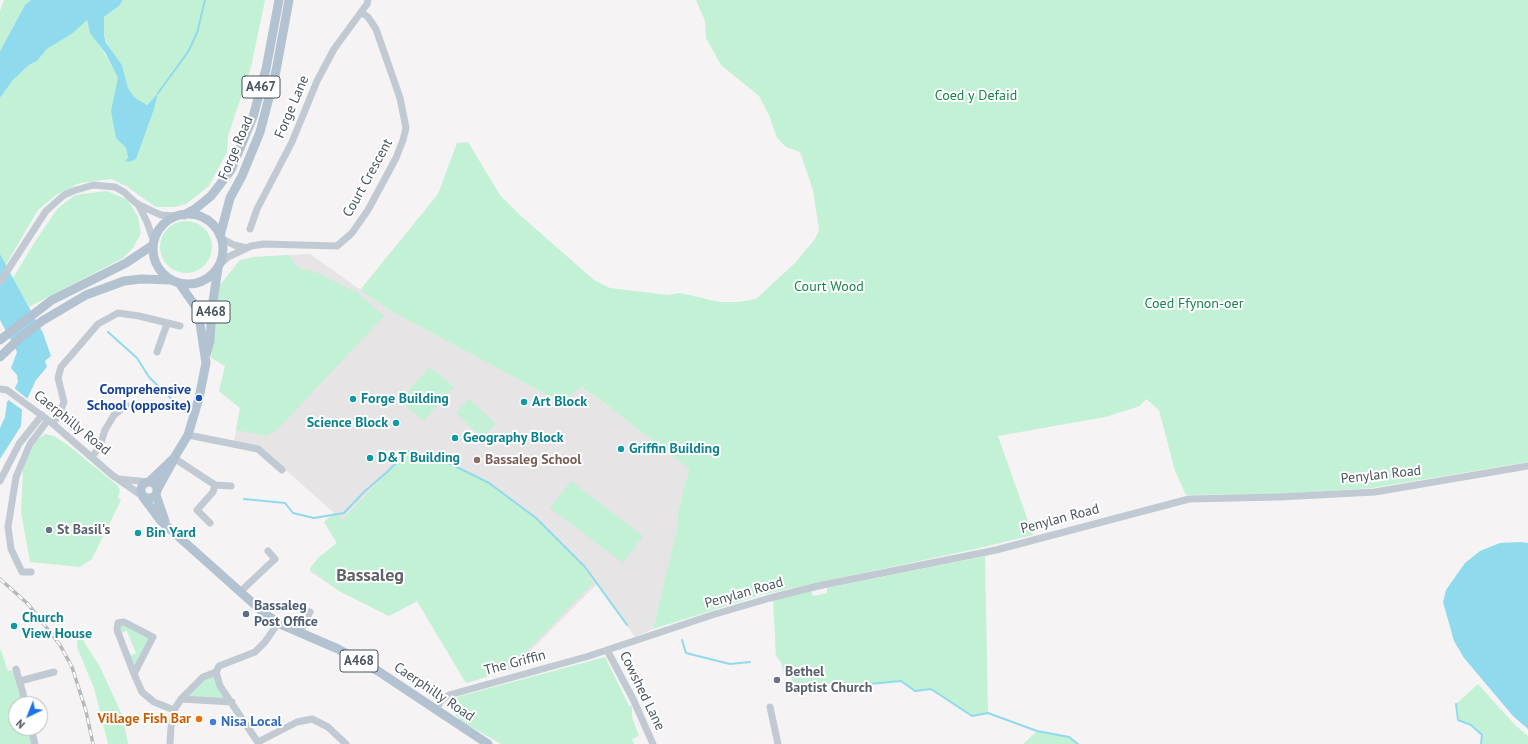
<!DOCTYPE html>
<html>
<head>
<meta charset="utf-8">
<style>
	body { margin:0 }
	#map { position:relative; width:1528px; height:744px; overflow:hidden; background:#f5f3f3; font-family:"PT Sans",sans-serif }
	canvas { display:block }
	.north { position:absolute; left:8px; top:696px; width:40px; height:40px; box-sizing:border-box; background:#fff; border:1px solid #b7bbc0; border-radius:50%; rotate:223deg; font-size:11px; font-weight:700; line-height:16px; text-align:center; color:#4a5661 }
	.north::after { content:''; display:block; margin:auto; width:14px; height:18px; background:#1a73e8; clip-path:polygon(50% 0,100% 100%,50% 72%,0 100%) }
</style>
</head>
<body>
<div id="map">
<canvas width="1528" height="744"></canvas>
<div class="north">N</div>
</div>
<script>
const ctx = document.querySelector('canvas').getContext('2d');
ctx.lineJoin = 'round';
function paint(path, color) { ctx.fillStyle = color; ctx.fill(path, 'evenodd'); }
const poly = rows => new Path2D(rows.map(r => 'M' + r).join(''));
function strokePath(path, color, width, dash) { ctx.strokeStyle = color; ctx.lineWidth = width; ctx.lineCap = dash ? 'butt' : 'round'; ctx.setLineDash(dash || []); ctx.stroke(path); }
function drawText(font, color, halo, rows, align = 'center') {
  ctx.font = font + ' "PT Sans",sans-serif'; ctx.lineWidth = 4; ctx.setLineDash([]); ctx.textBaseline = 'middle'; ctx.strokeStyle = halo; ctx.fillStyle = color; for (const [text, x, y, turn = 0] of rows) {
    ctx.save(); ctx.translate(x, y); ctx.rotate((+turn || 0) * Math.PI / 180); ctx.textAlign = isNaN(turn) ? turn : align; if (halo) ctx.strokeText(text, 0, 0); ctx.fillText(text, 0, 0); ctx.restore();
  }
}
paint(poly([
	[310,254,389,310,562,403,580,387,603,402,689,469,678,512,677,529,653,629,635,637,597,584,511,670,466,683,417,601,389,616,339,591,311,572,310,569,312,565,337,543,324,522,334,513,259,446,234,442,240,408,219,391,254,257]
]), '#e6e4e5');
paint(poly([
	[4,0,31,0,25,5,0,51,0,11],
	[123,0,265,0,251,67,228,136,227,152,209,186,186,204,175,207,156,207,126,186,111,179,80,183,56,195,38,210,5,266,0,254,0,98,13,80,29,65,37,61,47,49,73,33,87,19,88,26,119,78,116,138,126,148,129,162,145,132,157,94,147,105,134,97,128,88,122,65,110,50,104,36,104,17,119,6],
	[696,0,1528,0,1528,462,1372,488,1279,494,1186,495,1175,471,1159,410,1146,399,1140,406,1105,417,998,436,1033,535,975,549,761,595,653,629,677,529,678,512,689,469,603,402,581,387,562,403,389,310,360,290,438,194,457,143,468,142,500,195,521,216,594,280,610,288,668,295,680,293,719,302,738,302,756,299,795,263,815,239,819,230,813,190,800,152,786,147,777,138,769,115,759,96,721,65,706,38,705,21],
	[107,191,128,200,138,217,141,233,133,248,123,258,29,307,13,278,36,240,58,208,75,195],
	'160 247a26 26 0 1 1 52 0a26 26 0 1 1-52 0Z',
	[289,255,297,267,318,273,358,293,384,316,277,430,267,436,236,430,240,408,219,391,225,366,211,358,214,318,220,285,240,260,254,257],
	[430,367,454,387,423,421,400,400],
	[469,399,496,424,482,437,456,413],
	[45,434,54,436,69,446,118,486,120,490,118,498,121,500,92,559,80,567,30,562,21,512,23,468,36,440],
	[408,451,451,464,489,483,536,518,585,567,593,583,509,669,466,683,417,601,389,616,339,591,310,569,318,558,337,543,324,522,335,513,342,520],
	[571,481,643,536,623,563,550,508],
	[985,556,988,713,972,716,931,690,915,691,901,681,859,685,840,684,841,687,833,685,826,686,824,684,806,685,800,687,800,691,794,692,791,675,784,675,781,662,776,656,773,600,811,591,813,596,827,593,827,588],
	[118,623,153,637,134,674,127,657,136,653,127,631,118,634],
	[78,632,100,667,123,717,128,744,108,744,94,688,77,647],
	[0,648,8,671,16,669,26,704,16,704,16,728,31,728,35,744,0,744],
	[605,657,629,706,632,706,632,717,639,736,632,739,634,744,501,744,461,721,453,712,449,705,457,697],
	[216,672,232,702,181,699,191,689],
	[1478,684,1515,725,1528,736,1528,744,1481,744,1482,735,1471,725,1458,720,1456,704],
	[1037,731,1069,737,1078,744,1023,744]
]), '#c3f1d5');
paint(poly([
	[31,0,123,0,119,6,104,17,104,36,106,43,122,65,128,88,134,97,147,105,158,93,154,109,136,159,129,162,125,161,128,158,126,148,116,138,111,111,118,78,106,54,90,33,87,20,73,33,47,49,37,61,29,65,13,80,0,98,0,51,25,5],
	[0,254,43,333,51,356,45,361,47,367,36,380,22,410,21,426,0,459,0,428,5,417,7,402,18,382,17,375,11,368,17,352,0,320],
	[1520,542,1528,543,1528,729,1513,716,1464,658,1454,641,1443,602,1446,590,1465,563,1480,551,1500,543]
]), '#90daee');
paint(poly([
	[13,387,29,400,24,411,7,399]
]), '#f5f3f3');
strokePath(poly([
	[158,93,188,52,197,33,205,0],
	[108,332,137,358,149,377,185,412],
	[244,499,285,503,293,513,314,518,344,513,364,492,387,472,408,451,451,464,489,483,536,518,585,567,627,625],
	[682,640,686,653,730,664,750,662],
	[839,684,859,685,901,681,915,691,931,689,972,716,988,713,1037,731,1069,737,1078,744],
	[1456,704,1458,720,1471,725,1482,735,1481,744]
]), '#90daee', 2);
strokePath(poly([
	[138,204,147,222,154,242],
	[250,229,257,209,292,142,317,81,334,49,367,4,368,0],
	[221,238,234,245,247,248],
	[220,264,228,257,251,246,264,244,337,246,352,233,368,210,396,158,403,140,406,128,400,98,376,29,368,17,361,12],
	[0,282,46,211,64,195,73,191,93,185,115,187,124,192,137,204,152,211,161,215,177,216],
	[157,352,167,324],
	[0,389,7,390,52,423,112,475,141,495],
	[52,423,58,417,64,402,58,378,61,367,98,324,118,313,139,316,180,326],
	[188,435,258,449,282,470],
	[92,457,100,446,105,430,114,415,126,405],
	[174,458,215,485,231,486],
	[119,479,149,482],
	[0,481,19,444,42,415],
	[210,523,197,510,213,492,215,485],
	[31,572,22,572,11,549,8,527,16,477,30,444,48,420],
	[240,592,275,559,268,551],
	[300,632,310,612],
	[607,650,633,699,653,744],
	[16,669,26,704],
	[216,672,220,686,259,744],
	[216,672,219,666,255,652,265,642,278,623],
	[134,674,117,630,118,623,124,622,153,637,134,674,142,692,154,702,174,710],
	[20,681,54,672],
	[181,699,232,702],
	[770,707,778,744],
	[435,710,442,700,449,695,589,656,712,615,770,598,818,586,996,550,1189,499,1279,497,1375,492,1528,466],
	[31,728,35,744],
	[258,742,297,722,312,719,328,727,346,744],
	[170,744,171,727,174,710,181,699,203,677,216,672]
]), '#c1cad2', 7);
strokePath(poly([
	'153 249a35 35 0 1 1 70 0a35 35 0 1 1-70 0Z',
	[184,215,195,209,211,196,231,170,253,117,266,69,279,0],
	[220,236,230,198,242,176,260,132,276,71,289,0],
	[0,340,52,300,126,263,153,245],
	[206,355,210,341,212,308,218,268],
	[0,357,21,337,42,321,86,295,124,281,141,279,171,280],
	'141 490a8 8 0 1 1 16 0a8 8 0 1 1-16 0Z',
	[149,482,174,458,188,435,199,398,206,363,198,310,179,283],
	[157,490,173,461],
	[156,495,165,521],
	[143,497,161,521,264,613,278,623,338,649,378,671,488,744]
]), '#b3c2d1', 9);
const rail = poly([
	[0,579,28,604,60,645,72,667,86,711,93,744]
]);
strokePath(rail, '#b5b8bd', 3.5);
strokePath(rail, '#fff', 2, [6]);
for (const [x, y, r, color] of [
	[199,398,4,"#1a4fb4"],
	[353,399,4,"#0f9aa8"],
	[524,402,4,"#0f9aa8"],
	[396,423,4,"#0f9aa8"],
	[455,438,4,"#0f9aa8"],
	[621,449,4,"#0f9aa8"],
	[370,458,4,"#0f9aa8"],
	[477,460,4,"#8d6e63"],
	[49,530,4,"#6b7280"],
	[138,533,4,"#0f9aa8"],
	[246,614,4,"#5c6f8a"],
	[14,626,4,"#0f9aa8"],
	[777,680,4,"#6b7280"],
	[199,719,4,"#e8710a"],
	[213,722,4,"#3f7fe0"]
]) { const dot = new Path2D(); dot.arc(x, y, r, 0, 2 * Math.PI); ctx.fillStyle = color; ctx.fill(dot); strokePath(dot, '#fff', 1.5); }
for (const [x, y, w] of [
	[261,87,38],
	[211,312,38],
	[359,661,38]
]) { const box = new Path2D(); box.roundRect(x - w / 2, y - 11, w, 22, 3); ctx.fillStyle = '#fff'; ctx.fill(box); strokePath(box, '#4a5661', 1); }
drawText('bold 13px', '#4a5661', null, [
	["A467",261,87],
	["A468",211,312],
	["A468",359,661]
]);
drawText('14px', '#17864f', '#fff', [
	["Coed y Defaid",976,96],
	["Court Wood",829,287],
	["Coed Ffynon-oer",1194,304]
]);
drawText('14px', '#4a5661', '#fff', [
	["Forge Lane",292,107,-67],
	["Forge Road",236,148,-67],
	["Court Crescent",368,178,-61],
	["Caerphilly Road",72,423,39],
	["Penylan Road",1381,475,-6],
	["Penylan Road",1060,519,-15],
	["Penylan Road",744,593,-16],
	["The Griffin",515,663,-15],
	["Cowshed Lane",642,691,64],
	["Caerphilly Road",434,692,34]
]);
drawText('bold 14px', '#164399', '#fff', [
	["Comprehensive",191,390],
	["School (opposite)",191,406]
], 'right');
drawText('bold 14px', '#0d838f', '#fff', [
	["Forge Building",361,399],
	["Art Block",532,402],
	["Science Block",388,423,"right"],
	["Geography Block",463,438],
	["Griffin Building",629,449],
	["D&T Building",378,458],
	["Bin Yard",146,533],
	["Church",22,618],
	["View House",22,634]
], 'left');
drawText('bold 14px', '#785e54', '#fff', [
	["Bassaleg School",485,460]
], 'left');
drawText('bold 14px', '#5b616d', '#fff', [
	["St Basil's",57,530],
	["Bethel",785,672],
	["Baptist Church",785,688]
], 'left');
drawText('bold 14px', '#4e5e75', '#fff', [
	["Bassaleg",254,606],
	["Post Office",254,622]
], 'left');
drawText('bold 14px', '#c56008', '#fff', [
	["Village Fish Bar",191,719]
], 'right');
drawText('bold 14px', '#366cbe', '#fff', [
	["Nisa Local",221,722]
], 'left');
drawText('bold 18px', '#5f6368', '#fff', [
	["Bassaleg",370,576]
]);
</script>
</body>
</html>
